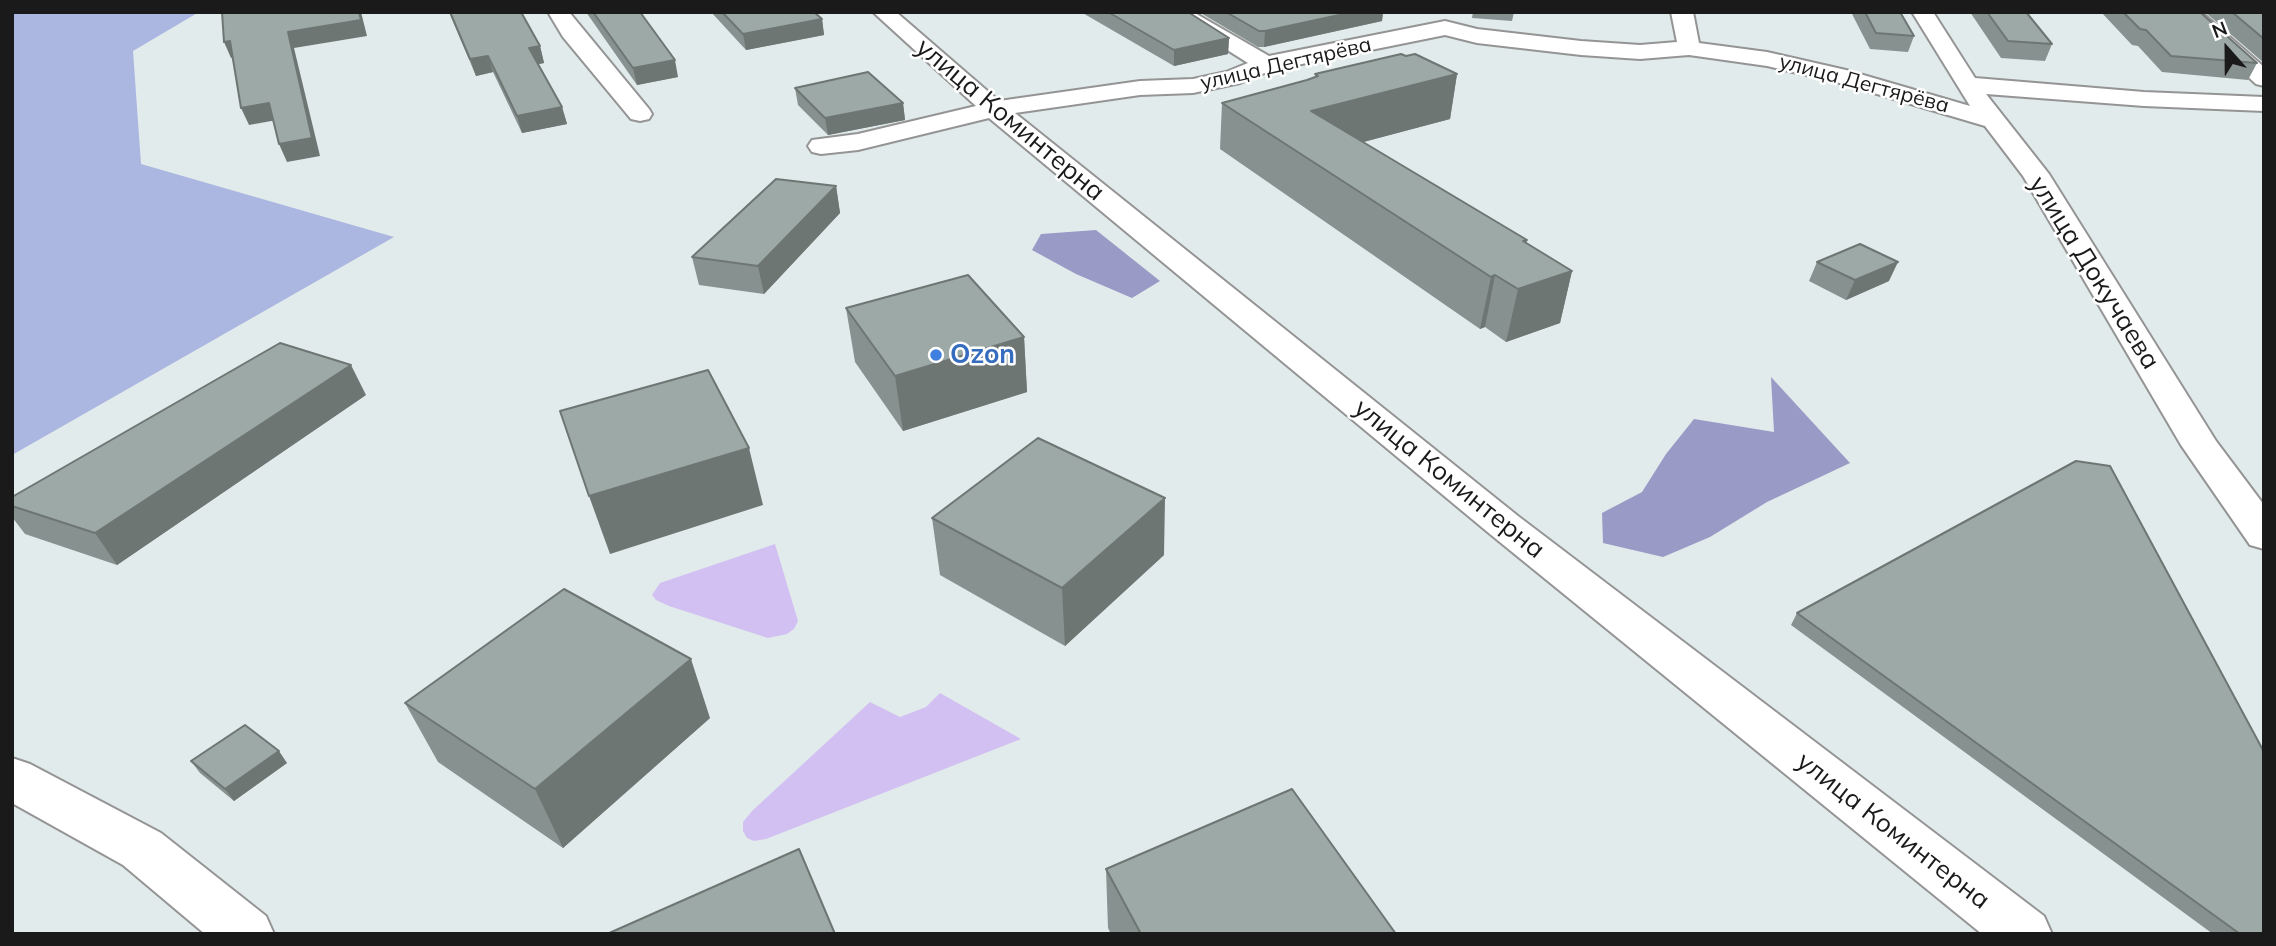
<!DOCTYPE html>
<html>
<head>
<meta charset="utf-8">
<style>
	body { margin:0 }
	#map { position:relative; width:2276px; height:946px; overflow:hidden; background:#e1ebeb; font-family:Mulish,sans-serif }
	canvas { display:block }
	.frame { position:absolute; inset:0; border:14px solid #1a1a1a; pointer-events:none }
	.north { position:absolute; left:2192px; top:14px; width:70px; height:70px; -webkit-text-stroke:5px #fff; paint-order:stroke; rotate:339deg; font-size:19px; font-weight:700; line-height:28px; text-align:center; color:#1a1a1a }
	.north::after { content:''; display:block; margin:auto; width:24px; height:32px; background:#1a1a1a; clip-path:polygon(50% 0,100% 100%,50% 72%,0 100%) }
</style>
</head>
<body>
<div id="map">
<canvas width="2276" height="946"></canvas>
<div class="frame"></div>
<div class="north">N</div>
</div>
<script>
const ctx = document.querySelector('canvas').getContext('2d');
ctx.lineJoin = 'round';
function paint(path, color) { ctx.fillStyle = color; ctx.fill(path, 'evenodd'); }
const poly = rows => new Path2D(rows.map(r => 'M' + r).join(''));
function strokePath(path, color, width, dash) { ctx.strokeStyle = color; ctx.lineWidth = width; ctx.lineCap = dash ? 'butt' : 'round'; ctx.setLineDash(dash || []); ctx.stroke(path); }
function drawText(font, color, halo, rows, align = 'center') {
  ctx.font = font + ' Mulish,sans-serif'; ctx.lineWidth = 5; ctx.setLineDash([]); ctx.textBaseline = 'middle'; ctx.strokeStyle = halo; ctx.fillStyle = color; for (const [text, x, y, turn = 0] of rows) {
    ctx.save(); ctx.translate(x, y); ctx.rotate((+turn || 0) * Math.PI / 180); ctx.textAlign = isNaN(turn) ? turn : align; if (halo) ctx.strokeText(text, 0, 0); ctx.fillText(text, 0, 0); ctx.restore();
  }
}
paint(poly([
	[12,12,199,12,133,51,141,164,394,237,12,455]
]), '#abb6e1');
paint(poly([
	[1096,230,1160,281,1132,298,1076,274,1032,250,1041,234],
	[1771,377,1850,463,1767,502,1710,537,1663,557,1603,543,1602,513,1642,492,1666,454,1694,419,1774,432]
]), '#999ac6');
paint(poly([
	[775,544,798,621,794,629,787,634,768,638,669,606,656,600,652,595,660,583],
	[940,693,1021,739,766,839,754,841,747,838,743,831,743,822,752,811,870,702,900,717,926,707]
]), '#d2c0f2');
const minor = poly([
	[548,12,569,12,649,109,652,114,649,119,640,121,631,119,563,37,548,12],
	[873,12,896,12,999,101,1140,81,1193,79,1226,72,1248,63,1167,12,1193,12,1269,56,1445,21,1477,29,1581,41,1640,45,1677,42,1671,12,1693,12,1699,43,1767,52,1846,70,1970,106,1912,12,1933,12,1975,78,2144,92,2264,97,2264,111,2144,106,1986,94,2049,174,2216,441,2264,505,2264,549,2250,545,2181,445,2023,176,1985,126,1840,83,1767,66,1689,55,1640,59,1581,55,1477,43,1445,35,1272,70,1240,83,1193,93,1140,95,1015,113,1518,516,2044,916,2052,934,1982,934,1490,534,989,118,858,150,821,154,812,152,808,146,812,140,858,134,976,106,873,12],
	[2178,12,2201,12,2264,67,2264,86,2256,84,2178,12],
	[12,758,30,764,161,833,266,916,274,934,205,934,123,865,12,803,12,758]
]);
strokePath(minor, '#949494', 4);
paint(minor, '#fff');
paint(poly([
	[449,12,521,12,540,46,544,63,538,64,562,107,567,124,522,133,493,72,476,76],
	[586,12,640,12,678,77,637,85],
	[711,12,814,12,822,19,824,35,746,50],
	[1081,12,1188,12,1229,38,1228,54,1174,66],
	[1199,12,1383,12,1382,21,1264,47,1258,47],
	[1473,12,1514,12,1512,21,1472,18],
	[1851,12,1900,12,1914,36,1908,52,1870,49],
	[1970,12,2026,12,2052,44,2045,61,2001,58],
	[2101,12,2200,12,2257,63,2248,80,2162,72,2138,46,2132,45],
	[2205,12,2264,12,2264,63],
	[1315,74,1457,74,1450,119,1363,142,1527,240,1527,243,1572,271,1560,323,1506,342,1485,327,1480,329,1220,149,1222,103,1307,80,1315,77],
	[795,88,903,103,905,120,828,135,798,105],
	[836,186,840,213,764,294,699,285,692,257],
	[1817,262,1889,281,1846,300,1809,281],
	[846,308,1024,337,1027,392,903,431,855,362],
	[366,395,117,565,25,534,12,517,12,497],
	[932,518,1164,555,1065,646,940,575],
	[1797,613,2264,934,2213,934,1791,625],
	[405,703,710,718,563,848,438,762],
	[191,761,287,763,234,801,200,773],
	[1106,869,1396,934,1111,934,1108,928]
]), '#87918f');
paint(poly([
	[359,12,361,12,367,36,294,48,320,156,287,162,279,144,288,32],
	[1353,12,1383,12,1382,21,1264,47,1265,31],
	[822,19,824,35,746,50,743,34],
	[1229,38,1228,54,1174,66,1174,50],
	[230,41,238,57,231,58,224,42],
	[540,46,544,63,534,65,529,48],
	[488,56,493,72,476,76,470,59],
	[675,60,678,77,637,85,633,68],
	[1457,74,1450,119,1307,157,1311,111],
	[269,103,277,120,249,125,241,108],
	[903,103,905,120,828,135,825,118],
	[562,107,567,124,522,133,517,116],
	[836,186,840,213,764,294,758,266],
	[1898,262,1889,281,1846,300,1855,280],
	[1572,271,1560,323,1506,342,1518,289],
	[1495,275,1485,327,1480,329,1491,277],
	[1024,337,1027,392,903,431,895,376],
	[351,365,366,395,117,565,95,533],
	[749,448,763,505,610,554,589,496],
	[1165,498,1164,555,1065,646,1062,588],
	[691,659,710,718,563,848,535,789],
	[279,751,287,763,234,801,225,789]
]), '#6e7674');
const building = poly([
	[222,12,359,12,361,20,288,32,312,138,279,144,269,103,241,108,230,41,224,42,222,12],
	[450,12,521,12,540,46,529,48,562,107,517,116,488,56,470,59,450,12],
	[593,12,640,12,675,60,633,68,593,12],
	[722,12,814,12,822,19,743,34,722,12],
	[1108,12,1188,12,1229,38,1174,50,1108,12],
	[1226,12,1353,12,1265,31,1259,31,1226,12],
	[1865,12,1900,12,1914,36,1876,33,1865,12],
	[1987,12,2026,12,2052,44,2008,41,1987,12],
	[2123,12,2200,12,2257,63,2171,56,2146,30,2140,29,2123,12],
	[2232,12,2264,12,2264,39,2232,12],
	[1401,54,1406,56,1415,54,1457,74,1311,111,1527,240,1523,241,1572,271,1518,289,1495,275,1491,277,1222,103,1307,80,1318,76,1315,74,1401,54],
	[868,72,903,103,825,118,795,88,868,72],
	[776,179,836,186,758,266,692,257,776,179],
	[1860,244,1898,262,1855,280,1817,262,1860,244],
	[968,275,1024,337,895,376,846,308,968,275],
	[280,343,351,365,95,533,12,506,12,497,280,343],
	[708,370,749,448,589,496,560,411,708,370],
	[1038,438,1165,498,1062,588,932,518,1038,438],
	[2076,461,2110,466,2264,752,2264,934,2240,934,1797,613,2076,461],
	[564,589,691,659,535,789,405,703,564,589],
	[245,725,279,751,225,789,191,761,245,725],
	[1292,789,1396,934,1141,934,1106,869,1292,789],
	[799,849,835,934,607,934,799,849]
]);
paint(building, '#9da9a6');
strokePath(building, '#6e7674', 2);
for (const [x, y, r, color] of [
	[936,355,7,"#3f7fe0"]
]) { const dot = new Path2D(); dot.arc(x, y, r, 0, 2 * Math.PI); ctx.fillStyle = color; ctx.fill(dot); strokePath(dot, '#fff', 2.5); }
drawText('21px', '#1a1a1a', '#fff', [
	["улица Дегтярёва",1286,64,-13],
	["улица Дегтярёва",1864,84,15]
]);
drawText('26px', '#1a1a1a', '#fff', [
	["улица Коминтерна",1010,120,40],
	["улица Докучаева",2094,273,58],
	["улица Коминтерна",1449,479,39],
	["улица Коминтерна",1893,831,38]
]);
drawText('bold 26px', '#366cbe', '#fff', [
	["Ozon",950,355]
], 'left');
</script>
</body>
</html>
